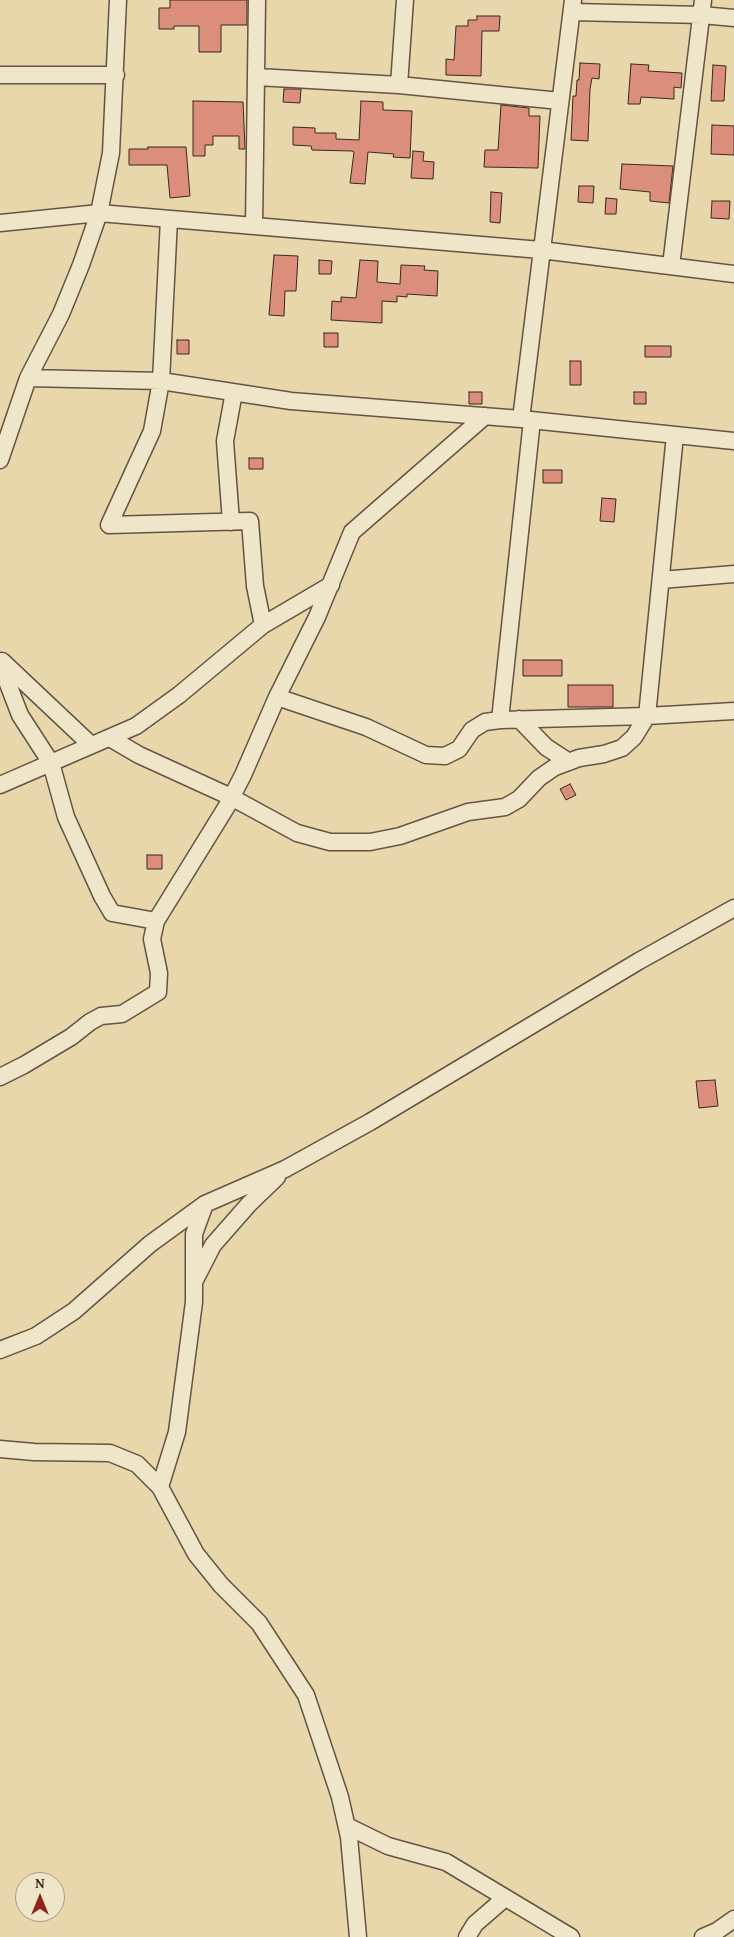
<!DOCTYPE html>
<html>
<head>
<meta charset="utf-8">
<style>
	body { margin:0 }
	#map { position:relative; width:734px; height:1937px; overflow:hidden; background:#e7d7ab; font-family:"Gentium Book Plus",serif }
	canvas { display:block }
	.north { position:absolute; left:15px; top:1872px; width:50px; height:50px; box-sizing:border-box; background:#efe5c8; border:1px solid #a79985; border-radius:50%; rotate:0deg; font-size:14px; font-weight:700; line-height:20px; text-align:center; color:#3b2720 }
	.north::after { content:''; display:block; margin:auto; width:18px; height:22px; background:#8f2418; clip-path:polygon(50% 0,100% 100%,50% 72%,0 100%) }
</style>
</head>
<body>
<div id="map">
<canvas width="734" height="1937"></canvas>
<div class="north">N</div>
</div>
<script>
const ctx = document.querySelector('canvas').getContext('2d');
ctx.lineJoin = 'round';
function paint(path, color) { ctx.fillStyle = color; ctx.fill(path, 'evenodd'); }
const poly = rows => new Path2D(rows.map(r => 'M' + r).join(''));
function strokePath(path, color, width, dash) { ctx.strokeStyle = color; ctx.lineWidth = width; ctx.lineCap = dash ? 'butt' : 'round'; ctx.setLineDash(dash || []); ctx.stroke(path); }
const building = poly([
	[170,0,247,0,247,25,221,25,221,52,199,52,199,26,174,26,174,29,159,29,159,8,170,8,170,0],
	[477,16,500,16,499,31,482,31,481,76,446,75,446,59,454,60,456,26,468,26,468,20,477,20,477,16],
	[580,63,600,64,599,79,592,78,590,89,588,141,571,140,573,96,576,96,577,80,579,80,580,63],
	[631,64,649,65,648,71,682,73,681,88,674,87,674,99,641,97,640,104,628,104,631,64],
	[713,65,726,66,724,101,711,101,713,65],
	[284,89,301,89,300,103,283,102,284,89],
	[193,101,243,102,245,149,239,149,239,136,213,136,213,145,205,145,205,156,193,156,193,101],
	[361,101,383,102,383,110,412,111,410,158,393,157,394,154,368,152,365,184,350,183,354,152,352,151,312,150,311,146,293,145,293,127,315,128,315,133,336,133,336,139,359,140,361,101],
	[501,105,529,108,529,116,540,116,538,168,484,167,485,150,498,150,501,105],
	[712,125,734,126,734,155,711,154,712,125],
	[148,147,186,147,190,196,170,198,167,165,129,165,129,149,148,149,148,147],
	[413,151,424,152,423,161,434,162,433,179,411,178,413,151],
	[622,164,673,166,669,203,650,201,650,192,620,189,622,164],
	[579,186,594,186,593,203,578,202,579,186],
	[491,192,502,193,500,223,490,222,491,192],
	[606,198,617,199,616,214,605,214,606,198],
	[712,201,730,201,729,219,711,218,712,201],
	[274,255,298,256,296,291,285,291,284,316,269,315,274,255],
	[319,260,332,261,331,274,319,274,319,260],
	[360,260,378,261,377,282,400,284,401,265,425,266,424,270,438,271,437,296,407,294,407,297,397,296,397,302,382,301,382,323,331,320,332,301,341,302,341,297,356,298,360,260],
	[324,333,338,333,338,347,324,347,324,333],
	[177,340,189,340,189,354,177,354,177,340],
	[645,346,671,346,671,357,645,357,645,346],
	[570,361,581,361,581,385,570,385,570,361],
	[469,392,482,392,482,404,469,404,469,392],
	[634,392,646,392,646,404,634,404,634,392],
	[249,458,263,458,263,469,249,469,249,458],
	[543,470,562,470,562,483,543,483,543,470],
	[602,498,616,499,614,522,600,521,602,498],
	[523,660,562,660,562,676,523,676,523,660],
	[568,685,613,685,613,707,568,707,568,685],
	[570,784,576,795,566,800,560,789,570,784],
	[147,855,162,855,162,869,147,869,147,855],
	[715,1080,718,1106,699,1108,696,1081,715,1080]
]);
paint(building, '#db8e7c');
strokePath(building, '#3b2720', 1);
const street = poly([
	[572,12,702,15,734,18],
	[0,75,116,75],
	[257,77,399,85,560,101],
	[399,85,405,0],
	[169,219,161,381,152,431,109,525,250,521,255,586,263,625],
	[0,223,99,213,541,250,734,274],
	[254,226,257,0],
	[671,266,703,0],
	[28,378,161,381,291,401,521,419,734,441],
	[521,419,573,0],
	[0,460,28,378,61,314,81,265,99,213,111,153,118,0],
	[231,522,225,441,234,392],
	[661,580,734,574],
	[2,661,90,744],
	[0,663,20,715,51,763,66,817,102,896,112,913,156,921],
	[277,697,366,727,426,755,445,756,459,749,472,730,485,722,500,720,647,716,734,711],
	[519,719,546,747,569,762],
	[500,720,532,420],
	[110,738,139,755,231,797,297,833,330,842,370,842,400,836,468,812,505,807,519,799,539,778,555,767,579,758,604,754,622,748,634,737,647,716,675,435],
	[0,785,136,726,179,695,263,625,331,585],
	[0,1077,24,1065,71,1037,90,1022,101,1016,122,1014,158,992,159,973,152,939,156,921,227,806,243,775,277,697,317,617,352,532,485,416],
	[195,1280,213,1245,249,1204,277,1177],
	[0,1350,36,1336,74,1311,150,1244,205,1204,285,1169,370,1122,639,961,734,908],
	[0,1449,34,1452,110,1453,137,1464,160,1487,196,1554,221,1585,259,1623,306,1695,340,1797,349,1837,358,1937],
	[160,1487,177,1432,194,1302,194,1234,205,1204],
	[347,1826,388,1846,446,1862,571,1937],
	[467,1937,475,1924,505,1898],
	[703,1937,717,1931,734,1919]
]);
strokePath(street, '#665343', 19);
strokePath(street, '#efe5c8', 16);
</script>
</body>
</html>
